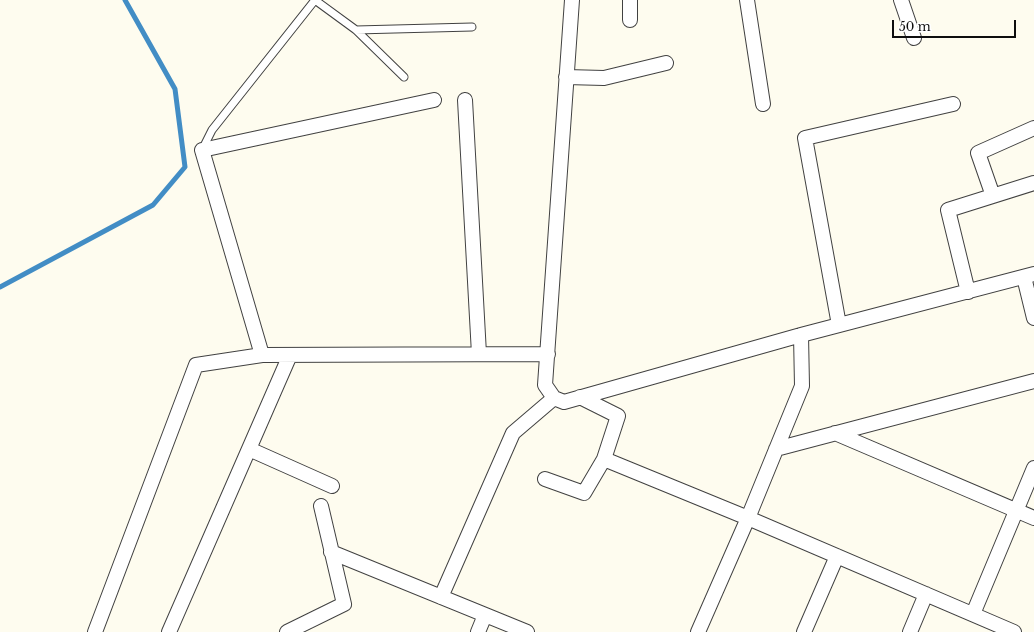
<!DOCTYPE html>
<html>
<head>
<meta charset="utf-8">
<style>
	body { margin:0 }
	#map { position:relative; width:1034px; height:632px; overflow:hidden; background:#fefcef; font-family:"Libre Baskerville",serif }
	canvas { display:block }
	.scale { position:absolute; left:892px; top:20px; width:124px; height:18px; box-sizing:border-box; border:2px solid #0e0e0e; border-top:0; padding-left:5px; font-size:12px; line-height:14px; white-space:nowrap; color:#0e0e0e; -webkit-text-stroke:3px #fff; paint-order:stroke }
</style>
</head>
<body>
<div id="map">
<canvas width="1034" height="632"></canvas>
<div class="scale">50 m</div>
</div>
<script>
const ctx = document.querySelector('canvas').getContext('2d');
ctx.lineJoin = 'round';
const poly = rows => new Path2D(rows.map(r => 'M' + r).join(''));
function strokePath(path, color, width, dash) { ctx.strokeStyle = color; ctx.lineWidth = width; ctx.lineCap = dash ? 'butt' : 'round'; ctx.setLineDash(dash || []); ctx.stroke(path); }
strokePath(poly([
	[0,287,153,205,185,167,175,89,125,0]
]), '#428dc5', 5);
const lane = poly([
	[315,0,356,30,404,77],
	[356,30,472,27],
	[202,150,212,130,315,0]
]);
const street = poly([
	[572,0,545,385,554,398,564,402,801,335,1034,274],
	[630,0,630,20],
	[747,0,763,104],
	[901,0,914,38],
	[566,77,604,78,666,63],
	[465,100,479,354],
	[993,196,978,153,1034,128],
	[1024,277,1034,318],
	[968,292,948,210,1034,183],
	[839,325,805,138,953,104],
	[262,355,202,150,434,100],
	[580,397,618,416,604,459,748,518,1014,632],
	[835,433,1034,518],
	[249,449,332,486],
	[776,449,1034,381],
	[545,479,584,493,604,459],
	[331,552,527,632],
	[441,597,513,433,554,398],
	[973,614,1034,468],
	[95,632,196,365,262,355,548,354],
	[169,632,290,355],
	[287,632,344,604,321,506],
	[478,632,485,615],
	[698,632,748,518,802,386,801,335],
	[804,632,837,556],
	[910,632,926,594]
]);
strokePath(lane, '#414141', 9);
strokePath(street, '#414141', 16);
strokePath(lane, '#fff', 7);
strokePath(street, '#fff', 14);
</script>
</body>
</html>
